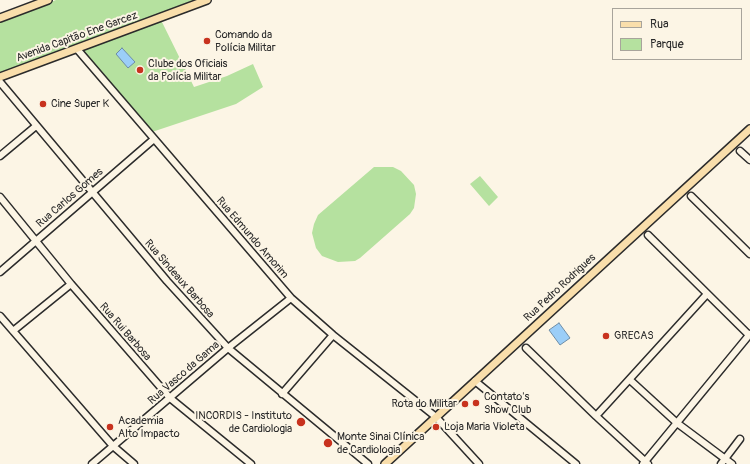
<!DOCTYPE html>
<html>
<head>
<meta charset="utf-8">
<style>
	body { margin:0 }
	#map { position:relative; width:750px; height:464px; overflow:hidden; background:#fcf5e5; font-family:Pangolin,sans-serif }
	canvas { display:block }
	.legend { position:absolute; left:612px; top:8px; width:130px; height:52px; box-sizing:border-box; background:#fcf5e5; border:1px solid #a8a49b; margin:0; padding:5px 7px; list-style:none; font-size:12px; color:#2b2b2b }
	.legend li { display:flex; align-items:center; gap:8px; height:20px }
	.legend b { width:20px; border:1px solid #a8a49b }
</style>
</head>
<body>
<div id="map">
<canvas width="750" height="464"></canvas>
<ul class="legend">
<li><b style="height:5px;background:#f9deab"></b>Rua</li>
<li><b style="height:11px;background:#b5e19f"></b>Parque</li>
</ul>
</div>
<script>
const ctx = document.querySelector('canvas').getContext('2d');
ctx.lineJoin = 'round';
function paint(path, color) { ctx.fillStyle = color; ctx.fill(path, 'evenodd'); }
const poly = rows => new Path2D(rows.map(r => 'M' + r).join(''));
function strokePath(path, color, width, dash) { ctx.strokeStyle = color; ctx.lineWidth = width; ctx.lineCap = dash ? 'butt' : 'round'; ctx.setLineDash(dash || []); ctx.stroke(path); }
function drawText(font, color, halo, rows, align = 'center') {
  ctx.font = font + ' Pangolin,sans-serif'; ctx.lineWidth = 4; ctx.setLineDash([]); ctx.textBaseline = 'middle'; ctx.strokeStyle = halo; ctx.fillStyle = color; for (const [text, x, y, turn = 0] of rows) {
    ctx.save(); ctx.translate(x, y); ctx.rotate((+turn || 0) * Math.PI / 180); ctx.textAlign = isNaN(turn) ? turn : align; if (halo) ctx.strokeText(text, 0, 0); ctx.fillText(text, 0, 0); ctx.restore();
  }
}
paint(poly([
	[56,0,194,0,0,75,0,22],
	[160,18,194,87,227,76,253,64,263,87,236,104,149,133,77,49],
	[374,167,393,167,401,171,414,185,416,194,414,208,410,214,360,258,355,261,338,262,322,256,316,248,312,233,314,224,318,215],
	[480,176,498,197,489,206,470,184]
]), '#b5e19f');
const water = poly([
	[122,48,135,62,128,68,116,54,122,48],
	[559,323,570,338,560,345,549,330,559,323]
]);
paint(water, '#9bcef8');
strokePath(water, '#6e8da6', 1);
const minor = poly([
	[77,49,291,298,333,335,436,417,479,464],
	[0,82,167,281,228,348,368,464],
	[740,151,750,160],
	[0,156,36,126],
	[691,196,750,254],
	[0,197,71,284,170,398,251,464],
	[648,235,749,335],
	[0,272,154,139],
	[0,316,113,446,134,464],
	[13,331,71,284],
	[526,348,596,416,648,464],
	[630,380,677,423,732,464],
	[475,381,576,464],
	[282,394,333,335],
	[596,416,707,294],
	[92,464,228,348,291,298],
	[643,464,750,334],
	[721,464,740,439]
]);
const major = poly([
	[0,18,48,0],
	[0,77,207,0],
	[385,464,750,129]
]);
strokePath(minor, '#2b2b2b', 9);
strokePath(major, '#2b2b2b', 10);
strokePath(minor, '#fcf5e5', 6);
strokePath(major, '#f9deab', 7);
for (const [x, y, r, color] of [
	[207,41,4,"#c8321e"],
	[140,70,4,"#c8321e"],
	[43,104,4,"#c8321e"],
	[606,336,4,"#c8321e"],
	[476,403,4,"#c8321e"],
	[465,404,4,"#c8321e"],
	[301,422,5,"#c8321e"],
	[110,427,4,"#c8321e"],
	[436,427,4,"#c8321e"],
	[328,443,5,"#c8321e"]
]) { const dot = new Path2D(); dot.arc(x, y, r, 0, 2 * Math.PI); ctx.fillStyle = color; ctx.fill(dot); strokePath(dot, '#fcf5e5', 1.5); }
drawText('11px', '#2b2b2b', '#fcf5e5', [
	["Comando da",215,35],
	["Polícia Militar",215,48],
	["Clube dos Oficiais",148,64],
	["da Polícia Militar",148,77],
	["Cine Super K",51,104],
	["GRECAS",614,336],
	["Contato's",484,397],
	["Show Club",484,410],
	["Rota do Militar",457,404,"right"],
	["INCORDIS - Instituto",292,416,"right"],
	["de Cardiologia",292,429,"right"],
	["Academia",118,421],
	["Alto Impacto",118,434],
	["Loja Maria Violeta",444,427],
	["Monte Sinai Clínica",337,437],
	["de Cardiologia",337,450]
], 'left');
drawText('11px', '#2b2b2b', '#fcf5e5', [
	["Avenida Capitão Ene Garcez",77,37,-20],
	["Rua Carlos Gomes",70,198,-41],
	["Rua Edmundo Amorim",252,238,49],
	["Rua Sindeaux Barbosa",179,279,49],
	["Rua Pedro Rodrigues",560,288,-43],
	["Rua Rui Barbosa",125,332,49],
	["Rua Vasco da Gama",184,373,-41]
]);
</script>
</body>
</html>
